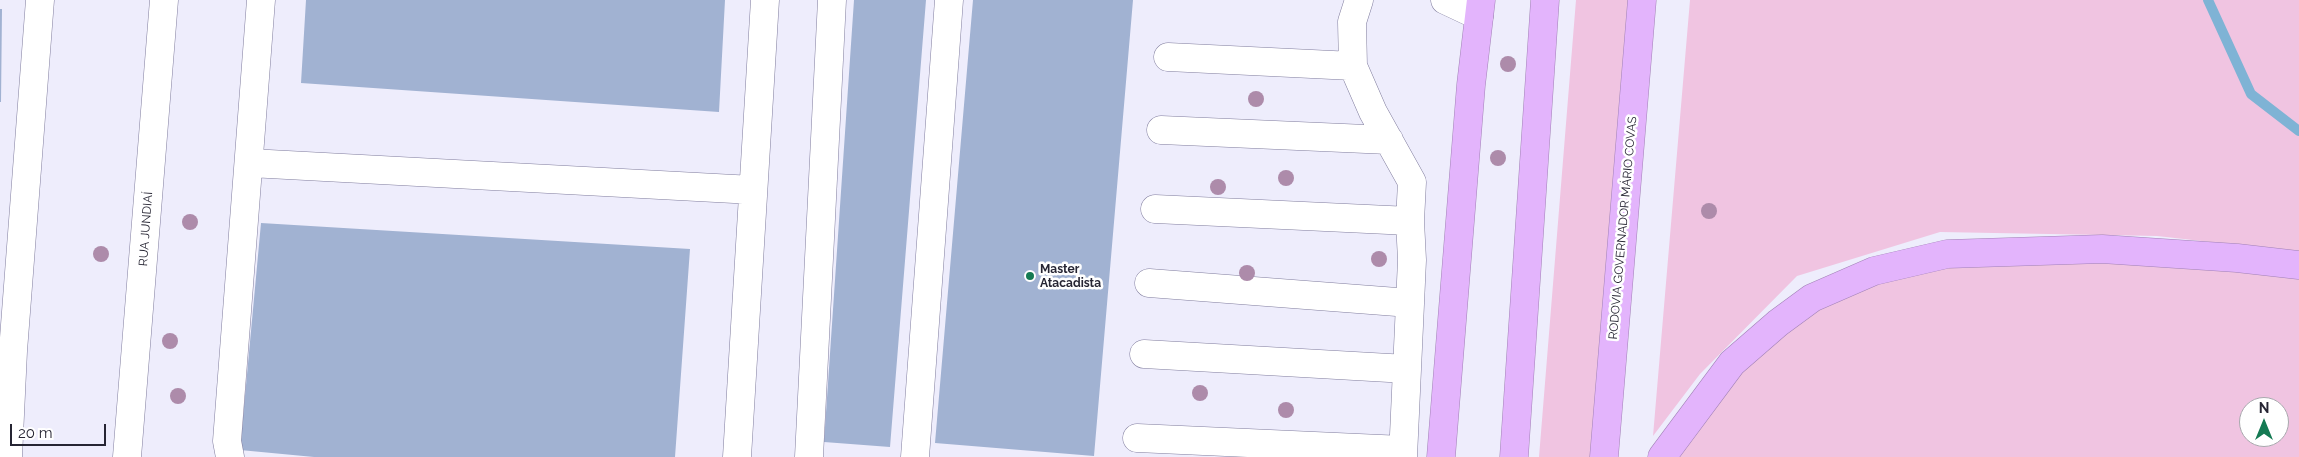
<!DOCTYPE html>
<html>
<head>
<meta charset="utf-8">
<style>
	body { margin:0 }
	#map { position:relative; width:2299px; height:457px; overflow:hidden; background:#eeedfc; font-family:Raleway,sans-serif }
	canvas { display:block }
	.north { position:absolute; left:2239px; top:397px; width:50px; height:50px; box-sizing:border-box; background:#fff; border:1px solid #a8a8ad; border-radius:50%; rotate:0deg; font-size:14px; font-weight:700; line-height:20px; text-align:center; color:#262533 }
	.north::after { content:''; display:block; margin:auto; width:18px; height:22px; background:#157a53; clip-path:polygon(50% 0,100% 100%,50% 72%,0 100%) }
	.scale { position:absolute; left:10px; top:424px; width:96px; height:22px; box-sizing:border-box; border:2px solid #262533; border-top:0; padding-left:6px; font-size:15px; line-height:18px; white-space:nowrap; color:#262533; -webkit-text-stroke:4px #fff; paint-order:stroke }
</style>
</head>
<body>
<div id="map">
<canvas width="2299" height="457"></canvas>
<div class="north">N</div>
<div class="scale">20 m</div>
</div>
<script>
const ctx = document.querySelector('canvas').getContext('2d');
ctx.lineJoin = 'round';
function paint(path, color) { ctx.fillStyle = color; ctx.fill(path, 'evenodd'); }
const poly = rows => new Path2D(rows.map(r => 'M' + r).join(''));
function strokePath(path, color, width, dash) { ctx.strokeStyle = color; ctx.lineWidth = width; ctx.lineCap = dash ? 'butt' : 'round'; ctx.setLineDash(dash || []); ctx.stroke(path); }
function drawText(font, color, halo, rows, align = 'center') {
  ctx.font = font + ' Raleway,sans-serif'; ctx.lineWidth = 5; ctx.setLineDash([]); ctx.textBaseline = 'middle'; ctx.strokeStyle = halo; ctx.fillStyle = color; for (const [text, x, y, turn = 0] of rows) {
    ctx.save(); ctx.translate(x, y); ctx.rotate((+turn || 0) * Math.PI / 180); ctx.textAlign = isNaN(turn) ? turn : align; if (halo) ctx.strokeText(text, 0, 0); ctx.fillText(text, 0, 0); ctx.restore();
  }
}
paint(poly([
	[1576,0,1630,0,1597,457,1539,457],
	[1690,0,2299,0,2299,252,2157,236,1940,232,1797,276,1700,374,1653,436],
	[1947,254,2299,265,2299,457,1662,457,1778,323],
	[2249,407,2279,407,2279,437,2249,437]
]), '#f0c4e1');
strokePath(poly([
	[2208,0,2251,94,2299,131]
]), '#7fb3d5', 10);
paint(poly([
	[306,0,725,0,719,112,301,83],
	[854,0,926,0,890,447,824,442],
	[973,0,1133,0,1094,456,935,443],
	[0,9,2,9,1,102,0,102],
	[261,223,690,249,675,457,314,457,240,450]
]), '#a1b2d2');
const minor = poly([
	[1359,0,1352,22,1353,66,1373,112,1412,182,1410,221,1412,260,1403,457],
	[1445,0,1479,16],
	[1168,57,1353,66],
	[1161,130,1389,140],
	[250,163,753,190],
	[1155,209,1410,221],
	[1149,283,1410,303],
	[1144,354,1407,369],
	[1137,438,1403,450],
	[8,457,13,351,40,0],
	[127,457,164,0],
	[230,457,227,441,261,0],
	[737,457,765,0],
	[809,457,832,0],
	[915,457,949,0]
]);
const highway = poly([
	[1441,457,1471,85,1481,0],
	[1514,457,1545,0],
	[1604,457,1642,0],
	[1662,457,1732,363,1778,323,1812,298,1874,271,1947,254,2102,249,2237,258,2299,265]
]);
strokePath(minor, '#807d9e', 29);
strokePath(highway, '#a182b6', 29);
strokePath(minor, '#fff', 28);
strokePath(highway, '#e3b4fc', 28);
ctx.fillStyle = '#ad8baa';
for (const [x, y] of [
	[1508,64],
	[1256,99],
	[1498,158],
	[1286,178],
	[1218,187],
	[1709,211],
	[190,222],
	[101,254],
	[1379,259],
	[1247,273],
	[170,341],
	[1200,393],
	[178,396],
	[1286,410]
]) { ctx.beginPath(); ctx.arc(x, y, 8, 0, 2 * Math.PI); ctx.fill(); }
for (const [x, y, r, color] of [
	[1030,276,5,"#157a53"]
]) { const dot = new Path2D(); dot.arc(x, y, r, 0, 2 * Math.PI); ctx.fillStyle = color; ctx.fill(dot); strokePath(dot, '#fff', 2); }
drawText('12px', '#262533', '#fff', [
	["RODOVIA GOVERNADOR MÁRIO COVAS",1623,228,-85],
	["RUA JUNDIAÍ",146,229,-86]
]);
drawText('bold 12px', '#262533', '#fff', [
	["Master",1040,269],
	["Atacadista",1040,283]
], 'left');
</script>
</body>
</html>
